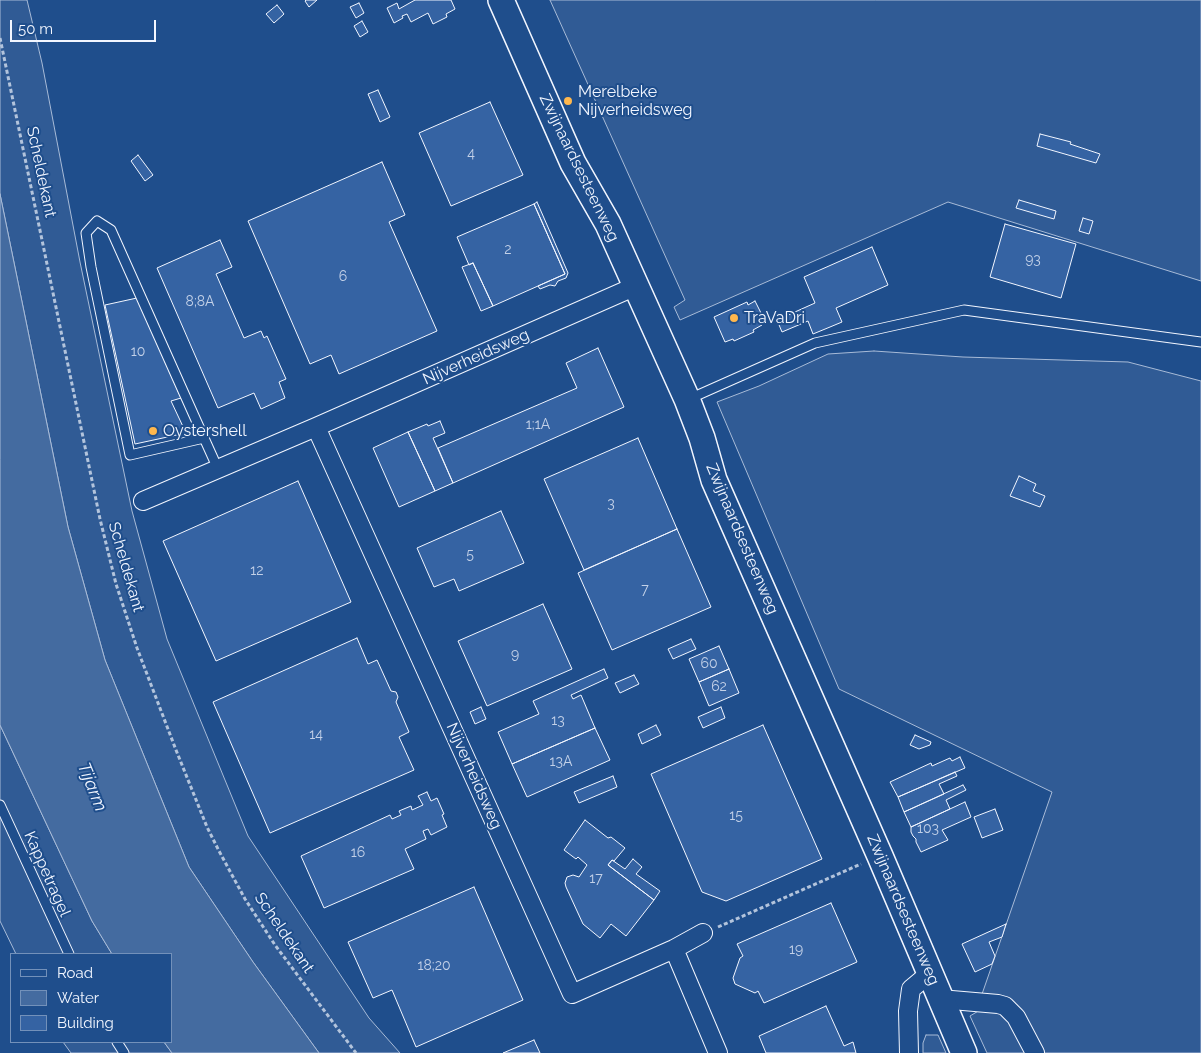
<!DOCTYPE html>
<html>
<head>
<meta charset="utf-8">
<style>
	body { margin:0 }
	#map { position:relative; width:1201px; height:1053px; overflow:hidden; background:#1f4e8c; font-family:Raleway,sans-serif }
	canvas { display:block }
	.legend { position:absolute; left:10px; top:953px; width:162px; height:90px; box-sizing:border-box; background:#1f4e8c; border:1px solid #7391ba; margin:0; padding:6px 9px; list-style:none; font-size:15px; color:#f2f6ff }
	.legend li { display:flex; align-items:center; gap:10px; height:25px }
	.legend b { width:25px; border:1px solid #7391ba }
	.scale { position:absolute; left:10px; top:20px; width:146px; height:22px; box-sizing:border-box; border:2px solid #f2f6ff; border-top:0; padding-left:6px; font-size:15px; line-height:18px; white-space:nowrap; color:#f2f6ff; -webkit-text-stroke:4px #1f4e8c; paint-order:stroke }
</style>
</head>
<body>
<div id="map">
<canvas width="1201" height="1053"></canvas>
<ul class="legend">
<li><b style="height:6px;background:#1f4e8c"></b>Road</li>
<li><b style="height:14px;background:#446ba0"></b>Water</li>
<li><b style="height:14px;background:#3563a3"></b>Building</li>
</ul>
<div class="scale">50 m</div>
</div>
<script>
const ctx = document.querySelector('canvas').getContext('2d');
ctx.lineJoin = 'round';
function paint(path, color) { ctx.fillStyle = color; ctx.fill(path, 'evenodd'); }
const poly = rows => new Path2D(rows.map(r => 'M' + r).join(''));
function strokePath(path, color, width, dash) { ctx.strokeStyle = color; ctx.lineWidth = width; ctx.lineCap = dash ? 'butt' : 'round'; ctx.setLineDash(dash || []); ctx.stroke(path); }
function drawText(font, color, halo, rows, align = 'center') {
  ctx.font = font + ' Raleway,sans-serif'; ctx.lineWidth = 4; ctx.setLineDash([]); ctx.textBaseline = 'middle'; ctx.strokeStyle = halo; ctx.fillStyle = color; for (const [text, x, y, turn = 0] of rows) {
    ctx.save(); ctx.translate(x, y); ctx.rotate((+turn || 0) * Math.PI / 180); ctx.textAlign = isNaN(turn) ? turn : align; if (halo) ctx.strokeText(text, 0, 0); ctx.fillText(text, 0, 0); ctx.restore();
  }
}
const built = poly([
	[0,0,27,0,42,63,80,262,132,511,167,639,248,836,369,1018,400,1053,319,1053,253,962,189,867,105,660,68,527,0,194,0,0],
	[550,0,1201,0,1201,281,948,202,680,320,674,307,685,300,550,0],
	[874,351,963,357,1128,362,1201,381,1201,1053,1040,1053,1016,1010,981,997,1052,792,839,689,717,402,759,386,828,354,874,351],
	[0,725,92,921,112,954,16,954,0,921,0,725],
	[980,1010,1001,1010,1031,1053,987,1053,970,1016,980,1010],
	[926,1035,938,1035,946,1053,923,1053,923,1043,926,1035],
	[63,1042,164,1042,172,1053,71,1053,63,1042]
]);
paint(built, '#305b95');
strokePath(built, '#a8bbd7', 1);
const water = poly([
	[0,194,68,527,105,660,189,867,253,962,319,1053,172,1053,164,1042,171,1042,171,954,112,954,92,921,0,725,0,194]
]);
paint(water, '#446ba0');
strokePath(water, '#a8bbd7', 1);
const building = poly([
	[306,0,317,0,309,7,305,1,306,0],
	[415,0,451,0,455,9,446,14,447,17,433,24,428,13,411,22,407,14,402,16,403,18,394,23,387,8,397,3,399,9,415,0],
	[359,3,364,13,356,18,350,7,359,3],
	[277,5,284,14,274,23,266,14,277,5],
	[362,21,368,32,360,37,354,26,362,21],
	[378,90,390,117,380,122,368,94,378,90],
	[490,102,523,175,451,206,419,133,490,102],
	[1040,134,1071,142,1070,144,1100,154,1096,163,1037,146,1040,134],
	[138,155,153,175,145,181,131,161,138,155],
	[382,162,405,215,389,222,437,331,339,374,331,355,310,364,248,221,382,162],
	[1019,200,1056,211,1054,219,1016,208,1019,200],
	[537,202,568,273,566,278,558,281,555,286,550,285,540,289,538,286,565,274,534,204,537,202],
	[534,204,565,274,493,306,473,263,469,265,457,237,534,204],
	[1083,218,1093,221,1089,234,1079,231,1083,218],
	[1005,224,1076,244,1061,298,990,277,1005,224],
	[220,240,232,267,216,274,244,338,261,331,264,338,267,336,286,379,279,382,285,398,261,409,254,393,218,408,157,268,220,240],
	[872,247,888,285,836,308,842,322,830,327,813,334,808,321,782,332,777,320,815,303,804,277,872,247],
	[473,263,493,306,481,311,462,267,473,263],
	[137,298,181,398,171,401,186,433,135,444,105,305,137,298],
	[755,301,761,313,758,315,762,325,753,330,754,332,734,341,733,339,725,342,714,317,747,302,748,305,755,301],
	[598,348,624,407,453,483,438,448,577,388,566,363,598,348],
	[440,421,445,433,433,438,453,483,435,491,408,432,427,424,428,426,440,421],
	[408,432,435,491,399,507,373,448,408,432],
	[638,438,677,529,584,570,544,479,638,438],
	[1019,476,1036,484,1033,491,1045,496,1040,507,1010,496,1019,476],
	[298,481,351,602,216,661,163,541,298,481],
	[501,511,524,563,459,591,454,579,434,587,417,548,501,511],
	[677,529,711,607,612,650,578,573,677,529],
	[543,604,572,669,487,706,458,641,543,604],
	[357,638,368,664,377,660,391,691,396,692,398,697,396,702,409,732,399,737,414,770,270,833,213,702,357,638],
	[691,639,696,649,673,659,668,649,691,639],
	[719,646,729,669,699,682,689,659,719,646],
	[604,669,608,678,571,695,573,699,581,695,595,728,512,764,498,732,539,714,533,701,604,669],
	[729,669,739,693,709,706,699,682,729,669],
	[634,675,639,684,620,693,615,683,634,675],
	[481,707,486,719,475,724,470,712,481,707],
	[721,707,725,718,703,728,698,717,721,707],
	[656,725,661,735,642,744,638,734,656,725],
	[763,725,822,859,726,901,702,892,651,774,763,725],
	[595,728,610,760,527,797,512,764,595,728],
	[915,735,931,742,930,745,919,749,910,745,915,735],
	[960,757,965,768,898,797,890,782,931,763,932,766,950,758,952,761,960,757],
	[955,772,957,776,939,784,944,794,904,812,898,797,955,772],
	[613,776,617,787,579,803,574,792,613,776],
	[963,785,966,790,946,800,950,809,911,827,904,812,963,785],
	[427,792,431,801,437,798,444,814,442,815,447,827,431,835,428,829,423,831,426,839,405,849,414,869,324,908,301,856,390,815,392,819,401,815,399,811,411,806,412,810,423,805,418,796,427,792],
	[965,802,971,817,942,830,948,840,921,852,916,842,916,839,913,836,911,832,911,827,965,802],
	[995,809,1003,830,982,838,974,817,995,809],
	[585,820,608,838,611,837,625,848,614,861,612,860,608,865,654,900,626,936,611,924,600,938,583,924,566,887,565,883,567,877,573,875,579,877,587,865,578,857,576,859,564,850,585,820],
	[633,859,642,867,636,874,660,891,654,900,608,865,612,860,625,869,633,859],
	[474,887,523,1000,416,1047,392,990,373,998,348,942,474,887],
	[831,903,857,962,764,1003,758,991,755,993,735,984,733,978,740,958,743,956,737,944,831,903],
	[1006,924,1002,937,989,942,995,956,992,964,975,972,962,944,1006,924],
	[826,1006,844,1046,853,1042,856,1053,766,1053,759,1036,826,1006],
	[534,1040,540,1053,503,1053,534,1040]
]);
paint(building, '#3563a3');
strokePath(building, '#f2f6ff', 1);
const lane = poly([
	[689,399,815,343,964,310,1201,342],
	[204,438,130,455,91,267,86,233,97,221,111,230,204,438,218,469],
	[0,805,69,954],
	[117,1042,124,1053]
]);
const street = poly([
	[316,427,572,994,674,949,703,933],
	[143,501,316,427,636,286],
	[674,949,718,1053],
	[940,999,998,1004,1005,1006,1016,1017,1035,1053],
	[909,1053,908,1011,911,989,929,974]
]);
const secondary = poly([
	[501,0,573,163,608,224,687,399,702,438,714,480,880,856,964,1053]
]);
strokePath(lane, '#f2f6ff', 11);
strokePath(street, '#f2f6ff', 20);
strokePath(secondary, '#f2f6ff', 28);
strokePath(poly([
	[0,38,100,519,116,584,137,648,176,750,207,827,219,851,245,899,275,945,356,1053],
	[718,927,861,864]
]), '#b3c4dc', 3, [4, 2.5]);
strokePath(lane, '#1f4e8c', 9);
strokePath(street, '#1f4e8c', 18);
strokePath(secondary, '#1f4e8c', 25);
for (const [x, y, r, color] of [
	[568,101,5,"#ffb74d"],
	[734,318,5,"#ffb74d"],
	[153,431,5,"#ffb74d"]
]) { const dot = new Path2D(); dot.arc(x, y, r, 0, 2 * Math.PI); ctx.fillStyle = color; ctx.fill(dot); strokePath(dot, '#1f4e8c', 2); }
drawText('14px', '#c3d1e8', null, [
	["4",471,154],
	["2",508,250],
	["93",1033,260],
	["6",343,277],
	["8;8A",200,302],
	["10",138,352],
	["1;1A",538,425],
	["3",611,504],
	["5",470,555],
	["12",257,571],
	["7",645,590],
	["9",515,655],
	["60",709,664],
	["62",719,687],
	["13",558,721],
	["14",316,735],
	["13A",561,762],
	["15",736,816],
	["103",928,829],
	["16",358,853],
	["17",596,879],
	["19",796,950],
	["18;20",434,966]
]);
drawText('16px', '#f2f6ff', '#1f4e8c', [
	["Merelbeke",578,92],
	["Nijverheidsweg",578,110],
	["TraVaDri",744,318],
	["Oystershell",163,431]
], 'left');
drawText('16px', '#f2f6ff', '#1f4e8c', [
	["Zwijnaardsesteenweg",579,168,64],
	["Scheldekant",41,172,78],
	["Nijverheidsweg",476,357,-24],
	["Zwijnaardsesteenweg",742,539,67],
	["Scheldekant",126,567,74],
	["Nijverheidsweg",474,776,66],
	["Kappetragel",47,874,66],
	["Zwijnaardsesteenweg",903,910,67],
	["Scheldekant",284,933,56]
]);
drawText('italic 18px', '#f2f6ff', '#1f4e8c', [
	["Tijarm",92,787,68]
]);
</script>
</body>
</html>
